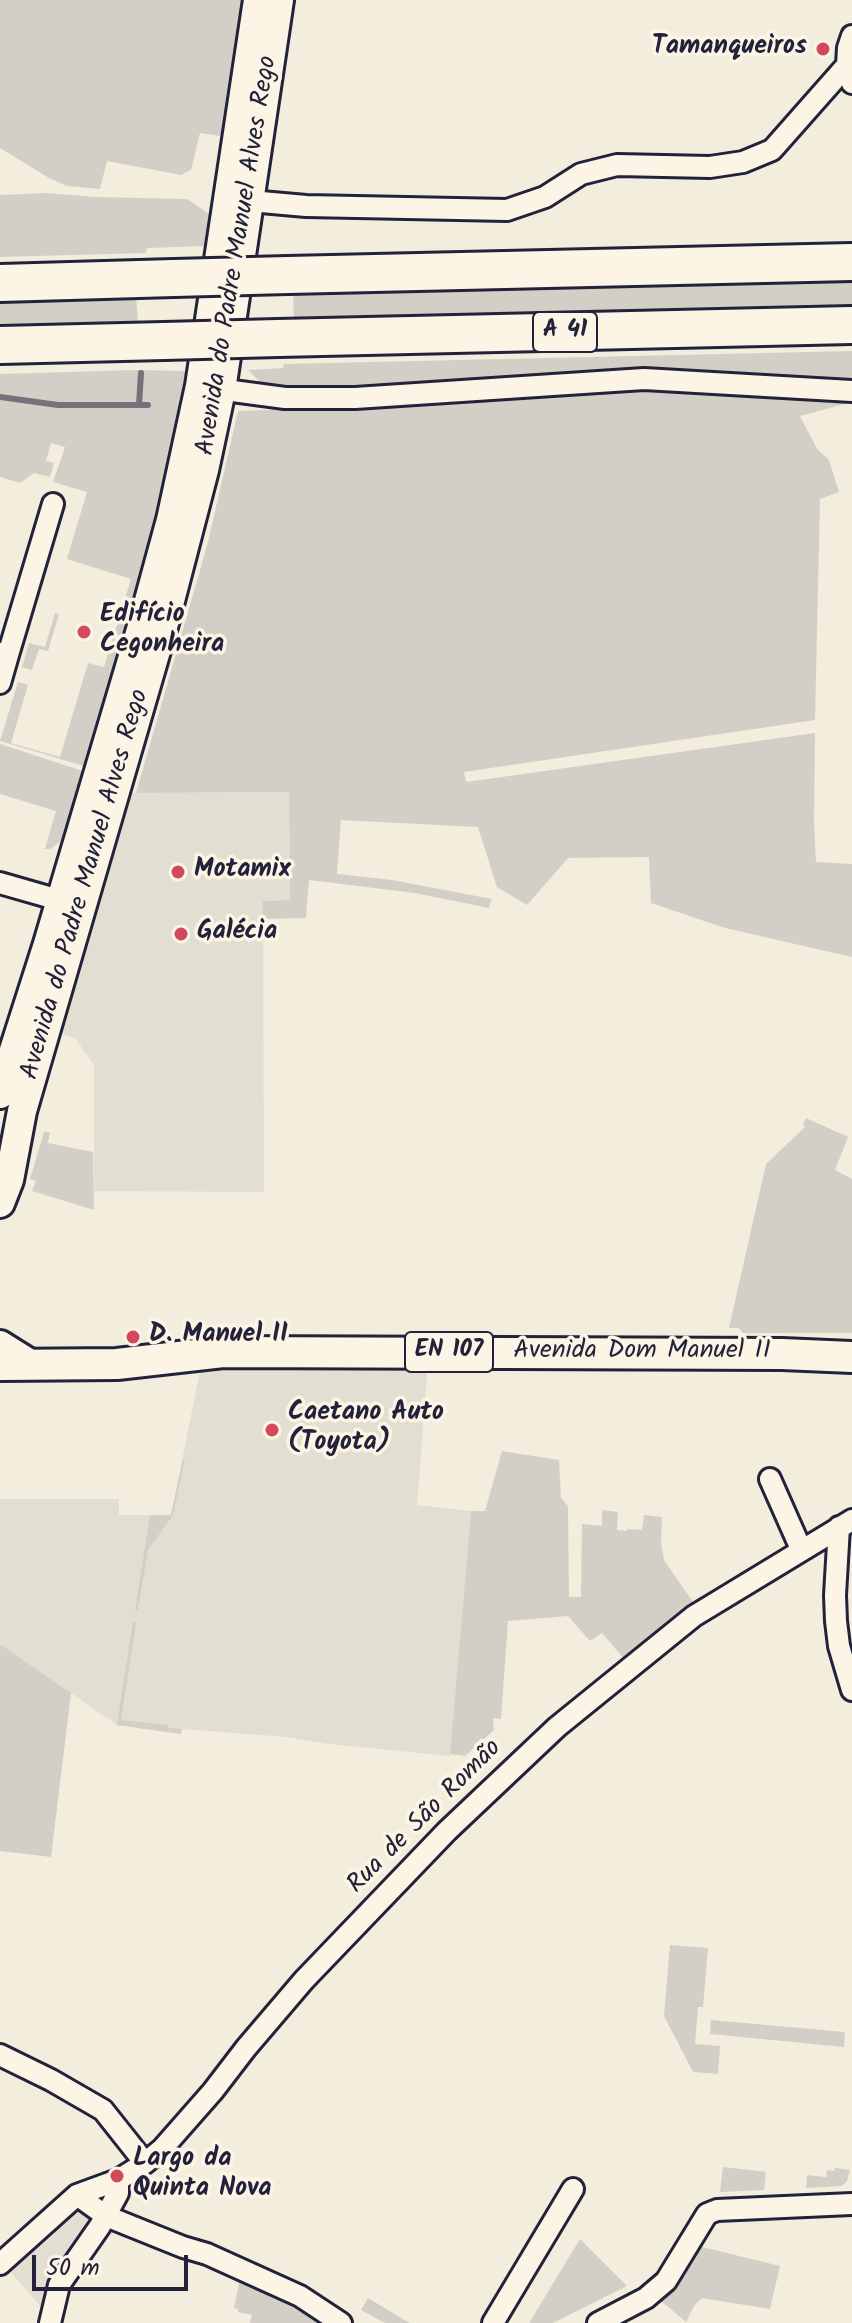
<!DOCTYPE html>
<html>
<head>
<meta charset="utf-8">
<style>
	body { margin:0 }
	#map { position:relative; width:852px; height:2323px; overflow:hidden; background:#f3edde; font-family:Kalam,sans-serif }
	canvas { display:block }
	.scale { position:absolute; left:32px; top:2255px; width:156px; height:36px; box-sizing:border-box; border:4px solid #22223b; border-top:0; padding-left:10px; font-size:24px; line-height:28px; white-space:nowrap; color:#22223b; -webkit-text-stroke:6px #fcf5e5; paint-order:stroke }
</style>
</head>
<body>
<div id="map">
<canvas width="852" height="2323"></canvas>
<div class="scale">50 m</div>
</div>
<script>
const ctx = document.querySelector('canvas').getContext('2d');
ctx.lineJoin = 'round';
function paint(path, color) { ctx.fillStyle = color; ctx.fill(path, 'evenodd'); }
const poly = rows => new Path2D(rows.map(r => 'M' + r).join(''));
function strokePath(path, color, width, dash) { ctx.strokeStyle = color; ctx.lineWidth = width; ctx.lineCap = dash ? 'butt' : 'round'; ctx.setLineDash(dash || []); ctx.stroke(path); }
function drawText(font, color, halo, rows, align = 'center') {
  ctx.font = font + ' Kalam,sans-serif'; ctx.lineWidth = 7; ctx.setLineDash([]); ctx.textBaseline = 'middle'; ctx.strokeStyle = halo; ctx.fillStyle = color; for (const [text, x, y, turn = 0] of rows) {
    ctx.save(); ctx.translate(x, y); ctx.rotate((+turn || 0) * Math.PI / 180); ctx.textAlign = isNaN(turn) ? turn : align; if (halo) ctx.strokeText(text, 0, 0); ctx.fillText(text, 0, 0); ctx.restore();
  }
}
paint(poly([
	[289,792,290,900,263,901,264,1192,94,1191,94,1065,75,1038,47,1030,115,793],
	[427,1353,427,1376,417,1505,471,1511,450,1756,329,1744,287,1737,182,1729,181,1734,117,1725,0,1644,0,1499,119,1499,119,1515,171,1515,203,1356],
	[79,2202,101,2216,49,2316,4,2264]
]), '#e3ded2');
paint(poly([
	[0,0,242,0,221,136,200,133,191,170,181,175,107,161,100,189,67,186,49,178,0,148],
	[46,193,97,197,187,199,209,214,205,246,147,248,146,253,0,257,0,195],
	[852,282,852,305,294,318,293,295],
	[136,298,138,321,0,325,0,301],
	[852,351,852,382,295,393,264,386,248,370,283,368,284,364],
	[135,370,186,371,163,485,150,540,84,766,0,741,18,682,28,685,11,743,60,757,88,663,104,667,131,579,67,559,87,492,53,482,65,447,51,443,46,461,54,463,50,477,34,473,20,483,0,477,0,374],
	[641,387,852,400,852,402,800,416,817,449,829,460,839,492,820,499,815,720,464,772,466,782,815,733,814,824,816,862,852,864,852,957,725,928,651,903,649,857,568,858,527,905,497,887,478,827,341,820,337,874,392,880,492,899,489,908,415,893,309,880,306,918,262,919,263,901,290,900,289,792,136,793,208,542,238,411,328,408],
	[55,613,59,614,48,651,39,649,32,670,22,667,29,643,45,647],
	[0,744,83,771,62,837,60,842,50,849,45,849,56,811,0,794],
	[806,1118,848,1137,835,1170,852,1179,852,1333,743,1333,739,1328,729,1328,766,1164,805,1127,803,1125],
	[44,1132,50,1132,48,1143,93,1152,94,1210,32,1191,36,1181,30,1179],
	[502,1451,559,1460,561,1498,568,1506,569,1597,581,1597,582,1524,602,1526,602,1510,618,1512,617,1530,627,1531,627,1529,642,1530,644,1515,662,1517,661,1542,664,1560,695,1605,624,1659,602,1633,590,1641,568,1616,508,1621,501,1719,493,1718,494,1730,465,1756,450,1754,471,1511,485,1511],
	[183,1459,185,1459,173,1515,148,1550,138,1609,135,1611,150,1515,171,1515],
	[133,1622,136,1622,121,1720,168,1725,168,1728,182,1729,181,1734,117,1725],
	[0,1644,71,1693,51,1857,0,1851],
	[670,1945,708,1948,703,2007,698,2007,695,2044,720,2046,718,2074,693,2072,664,2016],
	[711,2020,845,2032,844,2047,710,2034],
	[723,2167,766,2172,764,2190,720,2192],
	[835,2168,850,2170,847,2181,842,2186,806,2188,807,2175,826,2177,827,2170,834,2171],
	[580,2239,627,2286,553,2323,529,2323],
	[698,2246,780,2266,770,2309,702,2298,694,2306,686,2322,660,2300,671,2287],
	[239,2283,286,2302,322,2323,250,2323,252,2315,238,2312,238,2309,234,2308],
	[368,2298,398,2316,410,2323,385,2323,361,2310]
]), '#d4cfc6');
strokePath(poly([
	[0,397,58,405,148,405],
	[139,405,141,373]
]), '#75727b', 6);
const minor = poly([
	[852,36,848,48,847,65,852,83],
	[250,201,306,206,507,210,545,197,581,174,617,165,710,167,743,162,772,150,847,65],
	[210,388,285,398,355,398,644,379,852,391],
	[0,653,8,655,53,504],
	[0,683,8,655],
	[0,883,73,904],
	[770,1479,801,1549],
	[839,1527,835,1595,836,1621,839,1646,852,1690],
	[0,2055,51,2080,103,2110,145,2163],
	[77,2195,106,2216,183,2247,207,2254,300,2296,341,2323],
	[0,2264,77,2195,118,2180,145,2163,162,2149,213,2091,246,2048,304,1980,447,1831,557,1727,694,1616,852,1520],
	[50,2323,59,2285,100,2226,118,2193,118,2180],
	[493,2323,573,2189],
	[598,2323,646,2298,666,2281,707,2214,717,2210,852,2204]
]);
const secondary = poly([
	[0,1094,48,944,143,623,171,520,200,386,258,0],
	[0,1203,9,1180,22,1111,166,616,204,470,221,390,279,0],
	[0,1345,32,1365]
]);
const primary = poly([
	[0,1365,117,1364,223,1352,782,1354,852,1357]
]);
const motorway = poly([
	[288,275,852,262],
	[0,283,174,278],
	[278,338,852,325],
	[0,345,164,341]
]);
strokePath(minor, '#22223b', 26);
strokePath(secondary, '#22223b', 34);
strokePath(primary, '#22223b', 36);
strokePath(motorway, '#22223b', 42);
strokePath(minor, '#fcf5e5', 20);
strokePath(secondary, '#fcf5e5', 28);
strokePath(primary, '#fcf5e5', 30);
strokePath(motorway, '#fcf5e5', 36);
const motorwayBridge = poly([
	[174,278,288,275],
	[164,341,278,338]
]);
strokePath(motorwayBridge, '#22223b', 42, []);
strokePath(motorwayBridge, '#fcf5e5', 36);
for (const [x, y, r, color] of [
	[823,49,8,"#d1495b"],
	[84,632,8,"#d1495b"],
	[178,872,8,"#d1495b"],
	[181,934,8,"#d1495b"],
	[133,1337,8,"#d1495b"],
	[272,1430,8,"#d1495b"],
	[117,2176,8,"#d1495b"]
]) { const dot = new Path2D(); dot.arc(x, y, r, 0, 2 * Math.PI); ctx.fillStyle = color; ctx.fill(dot); strokePath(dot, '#fcf5e5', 3); }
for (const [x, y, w] of [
	[565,332,64],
	[449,1352,88]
]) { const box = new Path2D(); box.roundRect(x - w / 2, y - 20, w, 40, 6); ctx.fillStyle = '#fcf5e5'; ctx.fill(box); strokePath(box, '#22223b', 2); }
drawText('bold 24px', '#22223b', null, [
	["A 41",565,332],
	["EN 107",449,1352]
]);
drawText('bold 26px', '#22223b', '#fcf5e5', [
	["Tamanqueiros",807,49,"right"],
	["Edifício",100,617],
	["Cegonheira",100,647],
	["Motamix",194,872],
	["Galécia",197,934],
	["D. Manuel II",149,1337],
	["Caetano Auto",288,1415],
	["(Toyota)",288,1445],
	["Largo da",133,2161],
	["Quinta Nova",133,2191]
], 'left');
drawText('26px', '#22223b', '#fcf5e5', [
	["Avenida do Padre Manuel Alves Rego",239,256,-81],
	["Avenida do Padre Manuel Alves Rego",87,885,-74],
	["Avenida Dom Manuel II",642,1353],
	["Rua de São Romão",426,1818,-45]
]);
</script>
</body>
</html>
